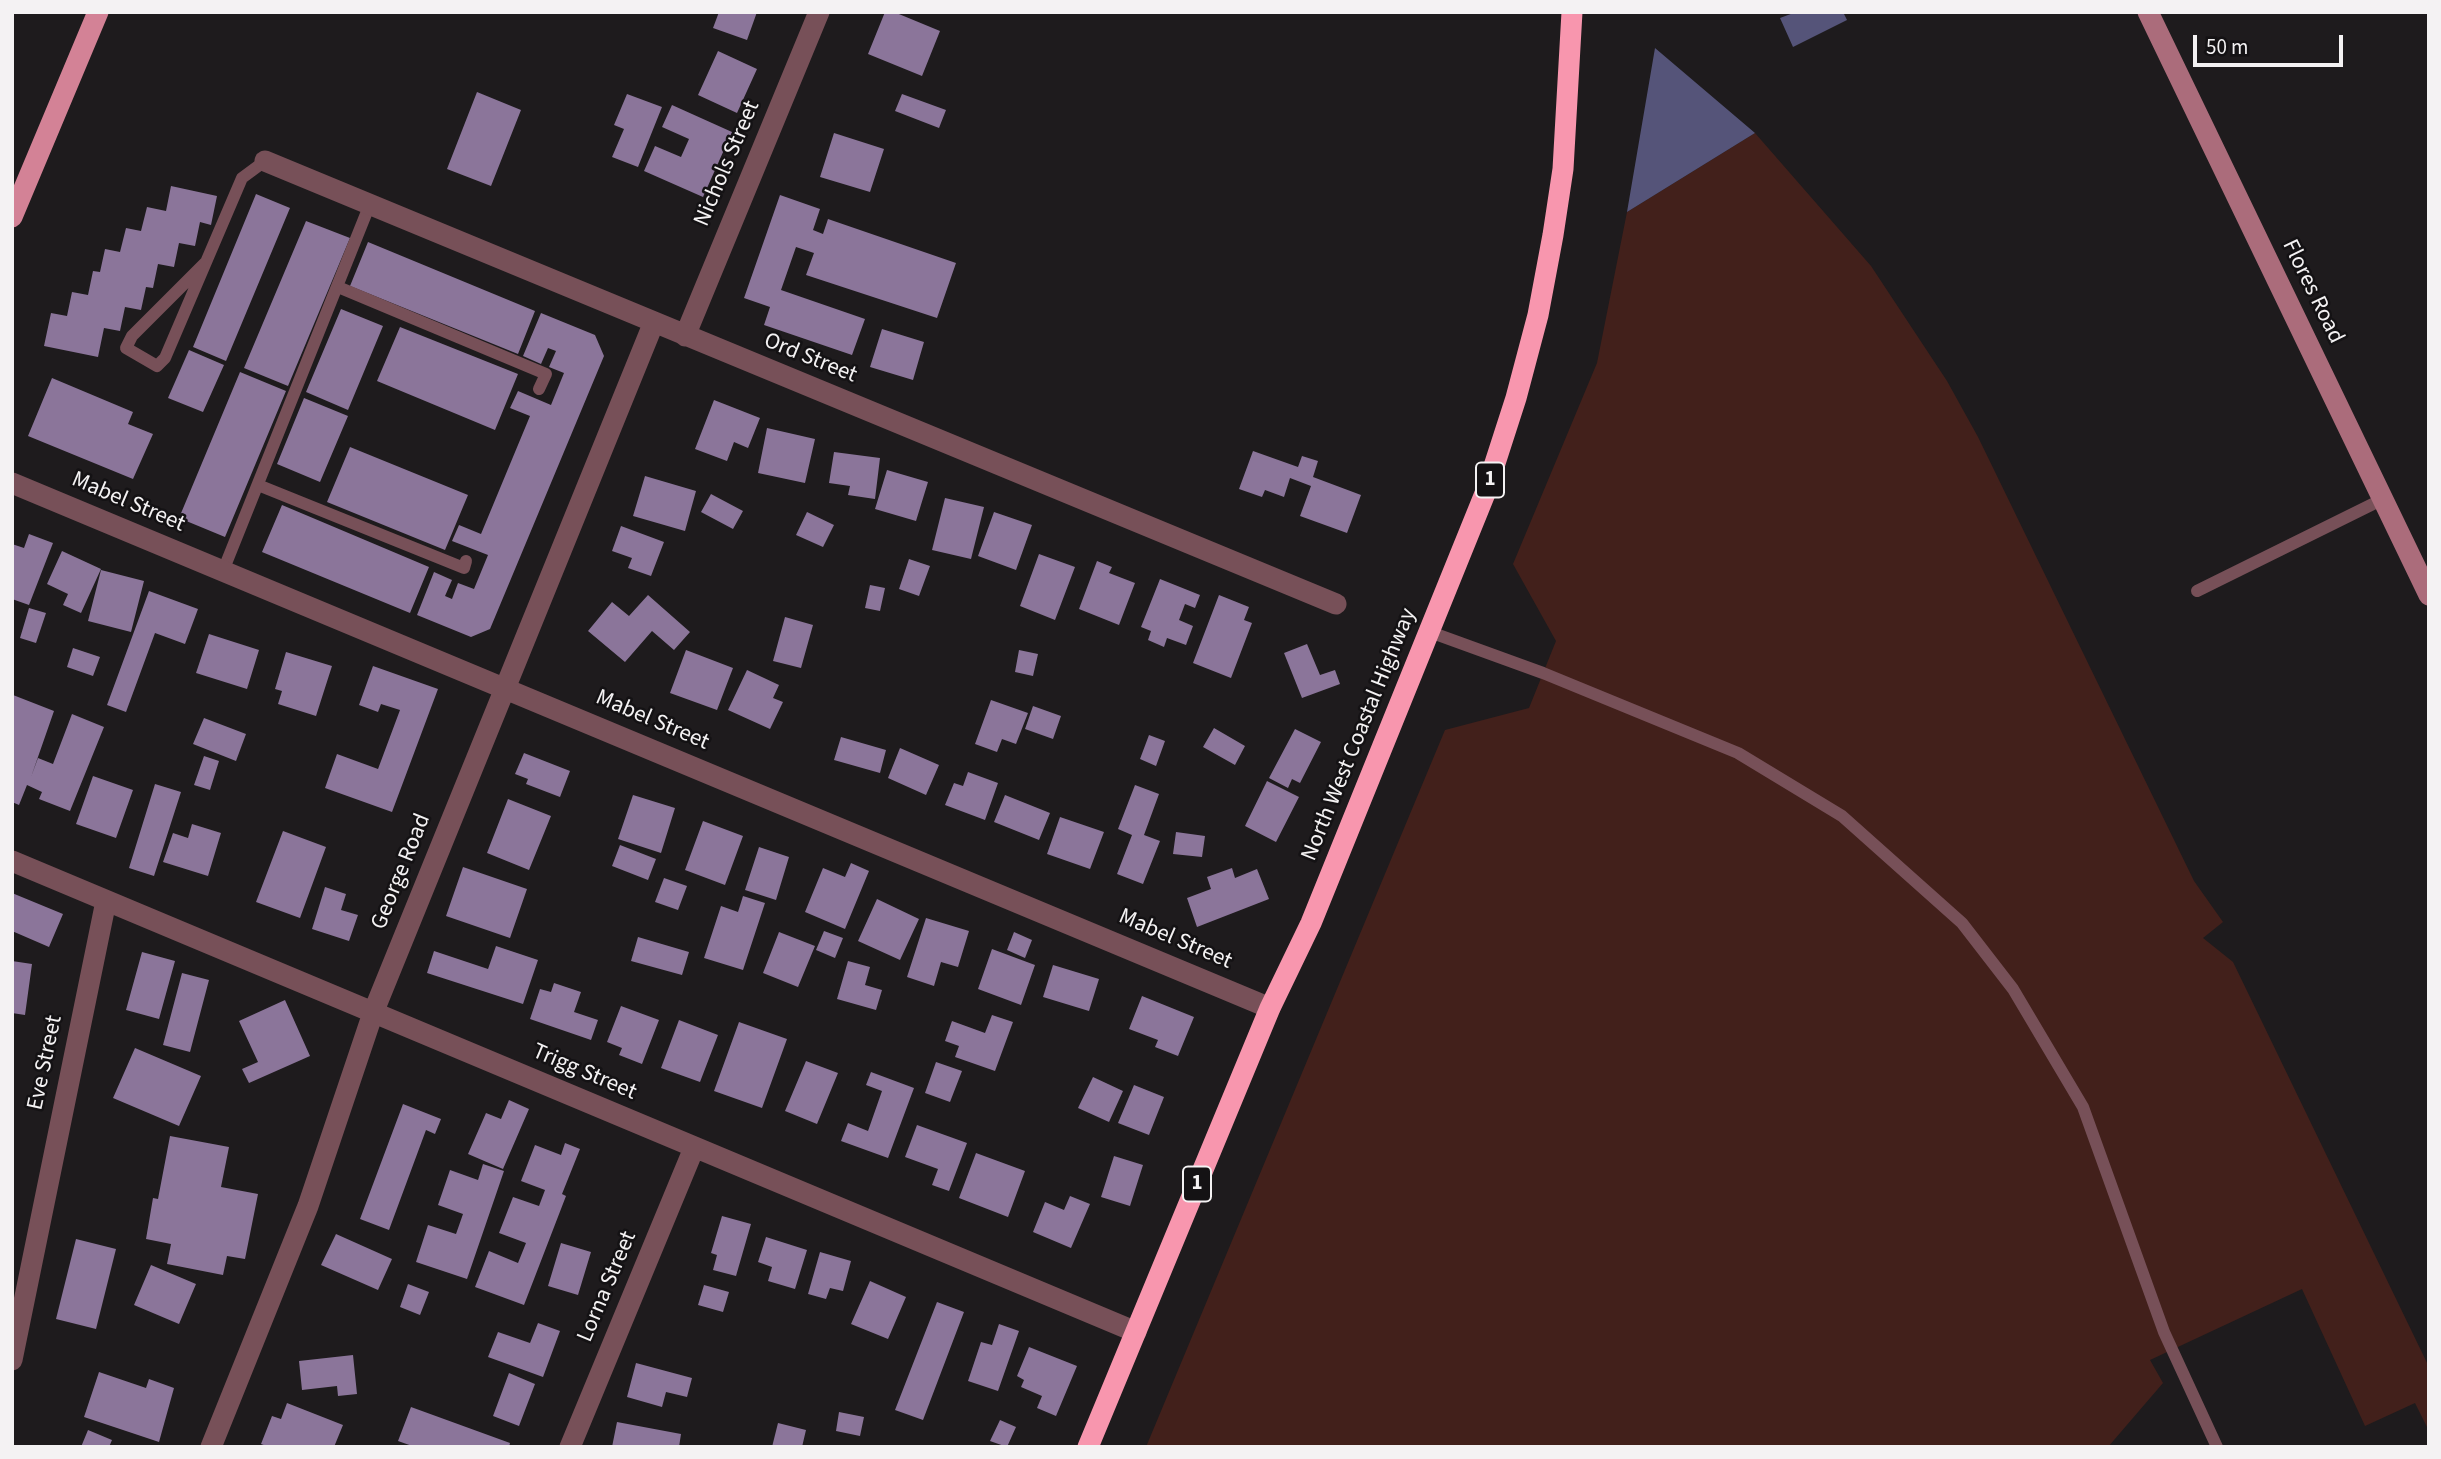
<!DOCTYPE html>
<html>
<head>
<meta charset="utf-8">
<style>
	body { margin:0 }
	#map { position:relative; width:2441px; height:1459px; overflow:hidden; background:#1e1b1d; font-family:"Source Sans 3",sans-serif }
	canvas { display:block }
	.frame { position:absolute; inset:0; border:14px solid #f4f2f3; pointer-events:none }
	.scale { position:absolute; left:2193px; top:35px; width:150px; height:32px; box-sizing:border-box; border:4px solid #f4f2f3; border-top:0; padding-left:9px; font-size:21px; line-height:24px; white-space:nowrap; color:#f4f2f3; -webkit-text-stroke:5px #141214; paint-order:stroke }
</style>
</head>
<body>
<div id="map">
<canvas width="2441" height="1459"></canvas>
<div class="frame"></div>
<div class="scale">50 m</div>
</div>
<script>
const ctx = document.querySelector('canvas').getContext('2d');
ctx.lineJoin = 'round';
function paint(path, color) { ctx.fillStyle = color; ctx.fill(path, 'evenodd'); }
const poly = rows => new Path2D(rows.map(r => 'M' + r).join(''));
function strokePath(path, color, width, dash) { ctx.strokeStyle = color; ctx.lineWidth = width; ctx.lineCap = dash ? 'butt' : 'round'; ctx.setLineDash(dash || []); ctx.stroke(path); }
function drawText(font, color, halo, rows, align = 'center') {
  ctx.font = font + ' "Source Sans 3",sans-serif'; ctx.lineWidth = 5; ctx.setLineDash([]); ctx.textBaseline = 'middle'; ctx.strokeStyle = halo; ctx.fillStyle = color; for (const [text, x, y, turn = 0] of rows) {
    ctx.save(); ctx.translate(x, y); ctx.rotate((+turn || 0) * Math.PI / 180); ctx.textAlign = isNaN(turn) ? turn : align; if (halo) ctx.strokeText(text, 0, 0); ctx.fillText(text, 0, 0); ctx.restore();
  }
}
paint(poly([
	[1755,133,1871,266,1947,381,1978,437,2194,881,2223,922,2203,938,2233,962,2429,1367,2429,1431,2415,1403,2365,1426,2302,1289,2150,1360,2163,1383,2108,1447,1146,1447,1445,730,1529,708,1556,641,1513,564,1597,363,1627,212]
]), '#42201b');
paint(poly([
	[1796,12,1843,12,1847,20,1793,47,1780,18],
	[1655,48,1755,133,1627,212]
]), '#555479');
paint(poly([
	[719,12,757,12,747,40,713,28],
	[885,12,894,12,940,31,922,76,868,54],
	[718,51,757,69,737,113,698,95],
	[477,92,521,110,491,186,447,169],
	[627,94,662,107,638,167,612,157,624,129,614,125],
	[902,94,946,110,939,128,895,111],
	[672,105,732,132,703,197,644,171,655,146,681,157,689,139,662,127],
	[834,133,884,149,870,192,820,177],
	[171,186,217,196,211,225,200,222,195,246,179,243,174,267,158,264,153,288,146,287,141,310,125,307,120,331,104,328,98,357,44,346,51,313,67,316,72,292,88,295,93,271,100,272,105,249,120,252,126,228,141,231,147,207,166,211],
	[256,194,290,208,226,361,193,347],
	[780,195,820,209,813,230,823,234,828,219,956,263,937,318,806,275,814,253,796,247,781,290,865,319,852,355,764,325,770,307,744,298],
	[306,221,350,238,288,386,244,368],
	[368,242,535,311,518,354,350,286],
	[341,309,383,326,348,410,306,392],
	[541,313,595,335,604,356,490,629,471,637,417,615,434,572,452,580,445,596,452,599,458,583,474,589,488,555,452,541,459,525,481,534,530,416,510,408,518,391,551,405,564,373,549,367,556,351,548,348,541,364,523,356],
	[400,327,518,374,495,430,377,381],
	[882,329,924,342,913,380,870,367],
	[189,350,224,365,203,412,168,398],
	[240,372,286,391,225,537,179,518],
	[52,378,133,412,128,424,153,434,133,479,28,436],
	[304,398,348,416,320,482,277,464],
	[714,400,760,418,748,448,734,442,727,461,695,449],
	[767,428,815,439,805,483,758,473],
	[350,447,468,495,445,550,327,502],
	[1253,451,1298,467,1302,456,1318,461,1313,477,1361,495,1347,533,1300,516,1311,486,1290,478,1284,497,1265,490,1262,497,1239,489],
	[834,452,880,458,875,499,848,495,850,486,829,483],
	[887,470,928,482,916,521,875,509],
	[645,476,696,491,685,531,633,516],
	[711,494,743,511,733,529,701,512],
	[945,498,984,507,971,559,932,550],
	[282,505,429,567,410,613,262,552],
	[807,512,834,525,823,547,796,535],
	[994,512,1032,525,1016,570,978,556],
	[621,526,664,542,651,576,628,568,632,558,612,551],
	[29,534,53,543,29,605,12,599,12,544,24,548],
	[62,551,101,569,81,613,63,605,68,594,47,584],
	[1039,554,1075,567,1055,620,1020,606],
	[909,559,930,566,919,596,899,589],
	[1097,561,1112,567,1109,573,1135,583,1119,625,1079,609],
	[101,570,144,581,131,632,88,621],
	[1160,579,1200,595,1195,608,1185,604,1179,620,1193,626,1186,645,1167,638,1164,647,1148,640,1151,631,1141,627],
	[870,585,885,588,880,611,865,608],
	[149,591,198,609,185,644,155,633,126,712,107,705],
	[648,595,690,632,674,650,652,631,625,662,588,631,612,602,629,616],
	[1219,595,1249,607,1244,620,1252,623,1231,678,1193,663],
	[29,608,46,613,36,643,20,638],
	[785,617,813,625,801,668,773,661],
	[209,634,259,650,247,689,196,673],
	[1307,644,1320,675,1335,670,1340,684,1302,698,1284,653],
	[73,648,100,657,93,676,67,667],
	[686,650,733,668,717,710,670,693],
	[1019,650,1038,654,1033,676,1015,672],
	[286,652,332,666,316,716,278,704,282,691,275,689],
	[373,666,438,689,392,812,325,788,337,754,378,769,400,710,381,704,378,712,359,705],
	[747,670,779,685,773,698,783,702,770,729,728,710],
	[13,695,54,711,31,777,38,758,53,764,72,714,104,727,70,811,39,799,42,792,27,785,19,805,12,802],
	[991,700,1028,713,1016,744,1002,739,997,752,975,744],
	[1033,706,1061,716,1053,739,1025,729],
	[204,718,246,734,236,761,193,744],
	[1214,728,1245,746,1235,765,1203,747],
	[1295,729,1321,742,1300,783,1292,779,1288,788,1269,778],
	[1149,735,1165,741,1156,766,1140,759],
	[841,737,886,750,880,773,834,760],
	[900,748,939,765,926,795,888,778],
	[524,753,570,771,560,797,526,784,528,779,515,774],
	[204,756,219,761,210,790,194,785],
	[968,772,998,783,985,820,945,805,954,783,963,786],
	[93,776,133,790,116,838,76,824],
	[1267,781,1299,797,1276,842,1245,826],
	[155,784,181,792,154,876,129,868],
	[1135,785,1159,794,1144,835,1160,841,1143,884,1117,874,1132,835,1118,829],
	[633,795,675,808,661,853,618,839],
	[1005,795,1050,813,1039,840,994,822],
	[508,799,551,816,529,870,487,853],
	[1060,817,1104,832,1090,869,1047,854],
	[703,821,743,836,725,885,685,870],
	[192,824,221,833,208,876,163,862,173,833,188,838],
	[283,831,326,847,300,918,256,902],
	[1176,832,1205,836,1202,857,1173,854],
	[620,845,656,859,648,880,612,866],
	[759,847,789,857,776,900,745,890],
	[851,863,869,871,845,929,805,912,823,868,845,877],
	[463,867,527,889,510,938,446,916],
	[1232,868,1235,878,1257,869,1269,899,1197,927,1187,898,1211,889,1207,877],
	[664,878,687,886,678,910,655,902],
	[325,887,346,894,341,910,358,915,349,941,312,929],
	[12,893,63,914,49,947,12,931],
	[743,896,765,903,743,970,704,958,721,906,738,912],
	[877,899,919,919,900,960,858,941],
	[926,918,969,931,958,967,941,962,934,986,907,977],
	[824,931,843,938,835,958,816,950],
	[779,932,815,946,798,987,763,973],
	[1014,932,1032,940,1025,958,1007,950],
	[638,937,689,952,682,975,631,961],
	[496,946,538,960,523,1004,427,973,434,951,488,969],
	[992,949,1035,965,1021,1005,978,989],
	[142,952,175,961,159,1019,126,1010],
	[12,961,32,964,25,1015,12,1013],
	[848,961,870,967,865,985,882,990,876,1010,837,999],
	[1053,965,1099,979,1089,1011,1043,997],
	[182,973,209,980,190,1052,163,1045],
	[554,983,581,992,574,1012,598,1020,591,1040,530,1019,540,989,551,992],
	[1142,996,1194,1017,1178,1056,1155,1047,1158,1040,1129,1029],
	[285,1000,310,1056,249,1083,242,1069,258,1062,239,1021],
	[621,1006,659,1020,642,1064,619,1055,622,1048,607,1042],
	[992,1015,1013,1022,995,1071,955,1057,959,1046,945,1041,952,1021,985,1033],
	[679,1020,718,1035,700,1082,661,1068],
	[739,1022,787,1039,762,1108,714,1091],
	[135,1048,201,1076,179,1126,113,1098],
	[806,1061,838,1073,817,1124,785,1111],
	[936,1062,962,1071,950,1102,925,1093],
	[871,1072,914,1088,888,1158,841,1141,848,1123,868,1131,882,1091,866,1085],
	[1093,1077,1123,1091,1109,1122,1078,1108],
	[1134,1085,1164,1097,1149,1135,1118,1123],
	[509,1100,529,1109,503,1169,468,1154,486,1113,501,1119],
	[403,1104,441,1119,435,1134,426,1130,389,1230,360,1219],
	[917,1125,967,1143,949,1191,932,1185,938,1169,905,1157],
	[170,1136,229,1147,221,1187,258,1194,245,1259,227,1256,223,1275,167,1264,171,1244,146,1239,153,1198,158,1199],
	[565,1143,580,1149,562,1194,566,1196,524,1305,475,1287,489,1251,518,1263,526,1243,499,1233,513,1197,539,1206,545,1190,521,1181,535,1145,561,1155],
	[976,1153,1025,1171,1008,1217,959,1198],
	[1114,1156,1143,1165,1130,1206,1101,1197],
	[483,1164,504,1171,467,1279,416,1262,428,1225,456,1234,463,1214,438,1205,450,1170,478,1180],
	[1070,1196,1090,1204,1071,1248,1033,1232,1045,1202,1064,1210],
	[722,1216,751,1224,736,1276,713,1270,717,1255,711,1253],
	[336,1234,392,1259,378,1290,321,1265],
	[766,1237,807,1250,795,1289,768,1281,772,1267,758,1262],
	[76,1239,116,1249,96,1329,56,1319],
	[561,1243,591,1252,578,1295,548,1286],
	[820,1252,851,1261,843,1291,830,1288,826,1299,808,1294],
	[151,1265,196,1284,179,1324,134,1305],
	[870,1281,906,1297,888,1339,851,1324],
	[408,1284,429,1292,420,1315,400,1307],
	[704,1285,729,1292,723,1312,698,1305],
	[937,1302,964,1312,923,1420,895,1410],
	[538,1323,560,1331,543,1377,488,1357,498,1332,530,1343],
	[999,1324,1019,1331,998,1391,968,1381,981,1342,992,1345],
	[1029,1347,1077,1366,1056,1416,1037,1408,1042,1396,1021,1387,1024,1380,1017,1376],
	[353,1355,357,1394,338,1396,337,1386,302,1390,299,1361],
	[636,1363,692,1378,687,1397,666,1392,662,1407,627,1397],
	[99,1372,146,1388,149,1379,174,1388,159,1442,84,1417],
	[509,1373,535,1384,519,1426,493,1416],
	[287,1403,343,1425,334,1447,269,1447,261,1444,272,1416,281,1419],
	[411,1407,510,1443,509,1447,415,1447,398,1441],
	[839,1412,864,1417,860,1436,836,1431],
	[1000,1420,1016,1427,1007,1447,990,1441],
	[617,1422,681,1434,679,1447,612,1447],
	[778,1423,806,1430,802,1447,772,1447],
	[88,1430,112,1440,109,1447,81,1447]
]), '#8b759a');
strokePath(poly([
	[206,262,132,336,126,348,157,366,165,358,242,178,265,161],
	[338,287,546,374,539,389],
	[258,485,464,568,466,561],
	[223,571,370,204],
	[2197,591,2383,499],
	[1430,632,1543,673,1738,753,1842,816,1962,923,2013,989,2083,1107,2164,1332,2217,1447]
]), '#775058', 12);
strokePath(poly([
	[265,161,1336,604],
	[685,336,819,12],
	[12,483,1270,1008],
	[12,861,1136,1332],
	[12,1360,106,901],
	[211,1447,308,1206,373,1013,654,322],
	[570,1447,694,1148]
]), '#775058', 21);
strokePath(poly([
	[2148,12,2429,595]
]), '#ab6c7b', 21);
strokePath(poly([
	[12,217,98,12]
]), '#d38296', 21);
strokePath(poly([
	[1088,1447,1270,1008,1311,923,1486,491,1516,398,1538,315,1553,235,1563,169,1572,12]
]), '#f896ae', 21);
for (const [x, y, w] of [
	[1490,480,28],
	[1197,1184,28]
]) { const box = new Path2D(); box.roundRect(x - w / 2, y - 17.5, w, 35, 5); ctx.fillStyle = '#141214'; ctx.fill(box); strokePath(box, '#f4f2f3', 2); }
drawText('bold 21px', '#f4f2f3', null, [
	["1",1490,480],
	["1",1197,1184]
]);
drawText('23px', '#f4f2f3', '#141214', [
	["Nichols Street",728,164,-67],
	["Flores Road",2312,292,64],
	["Ord Street",810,359,22],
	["Mabel Street",128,503,23],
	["Mabel Street",652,721,23],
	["North West Coastal Highway",1360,735,-68],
	["George Road",402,872,-68],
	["Mabel Street",1175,940,23],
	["Eve Street",46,1063,-78],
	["Trigg Street",584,1073,23],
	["Lorna Street",608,1287,-67]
]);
</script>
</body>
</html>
